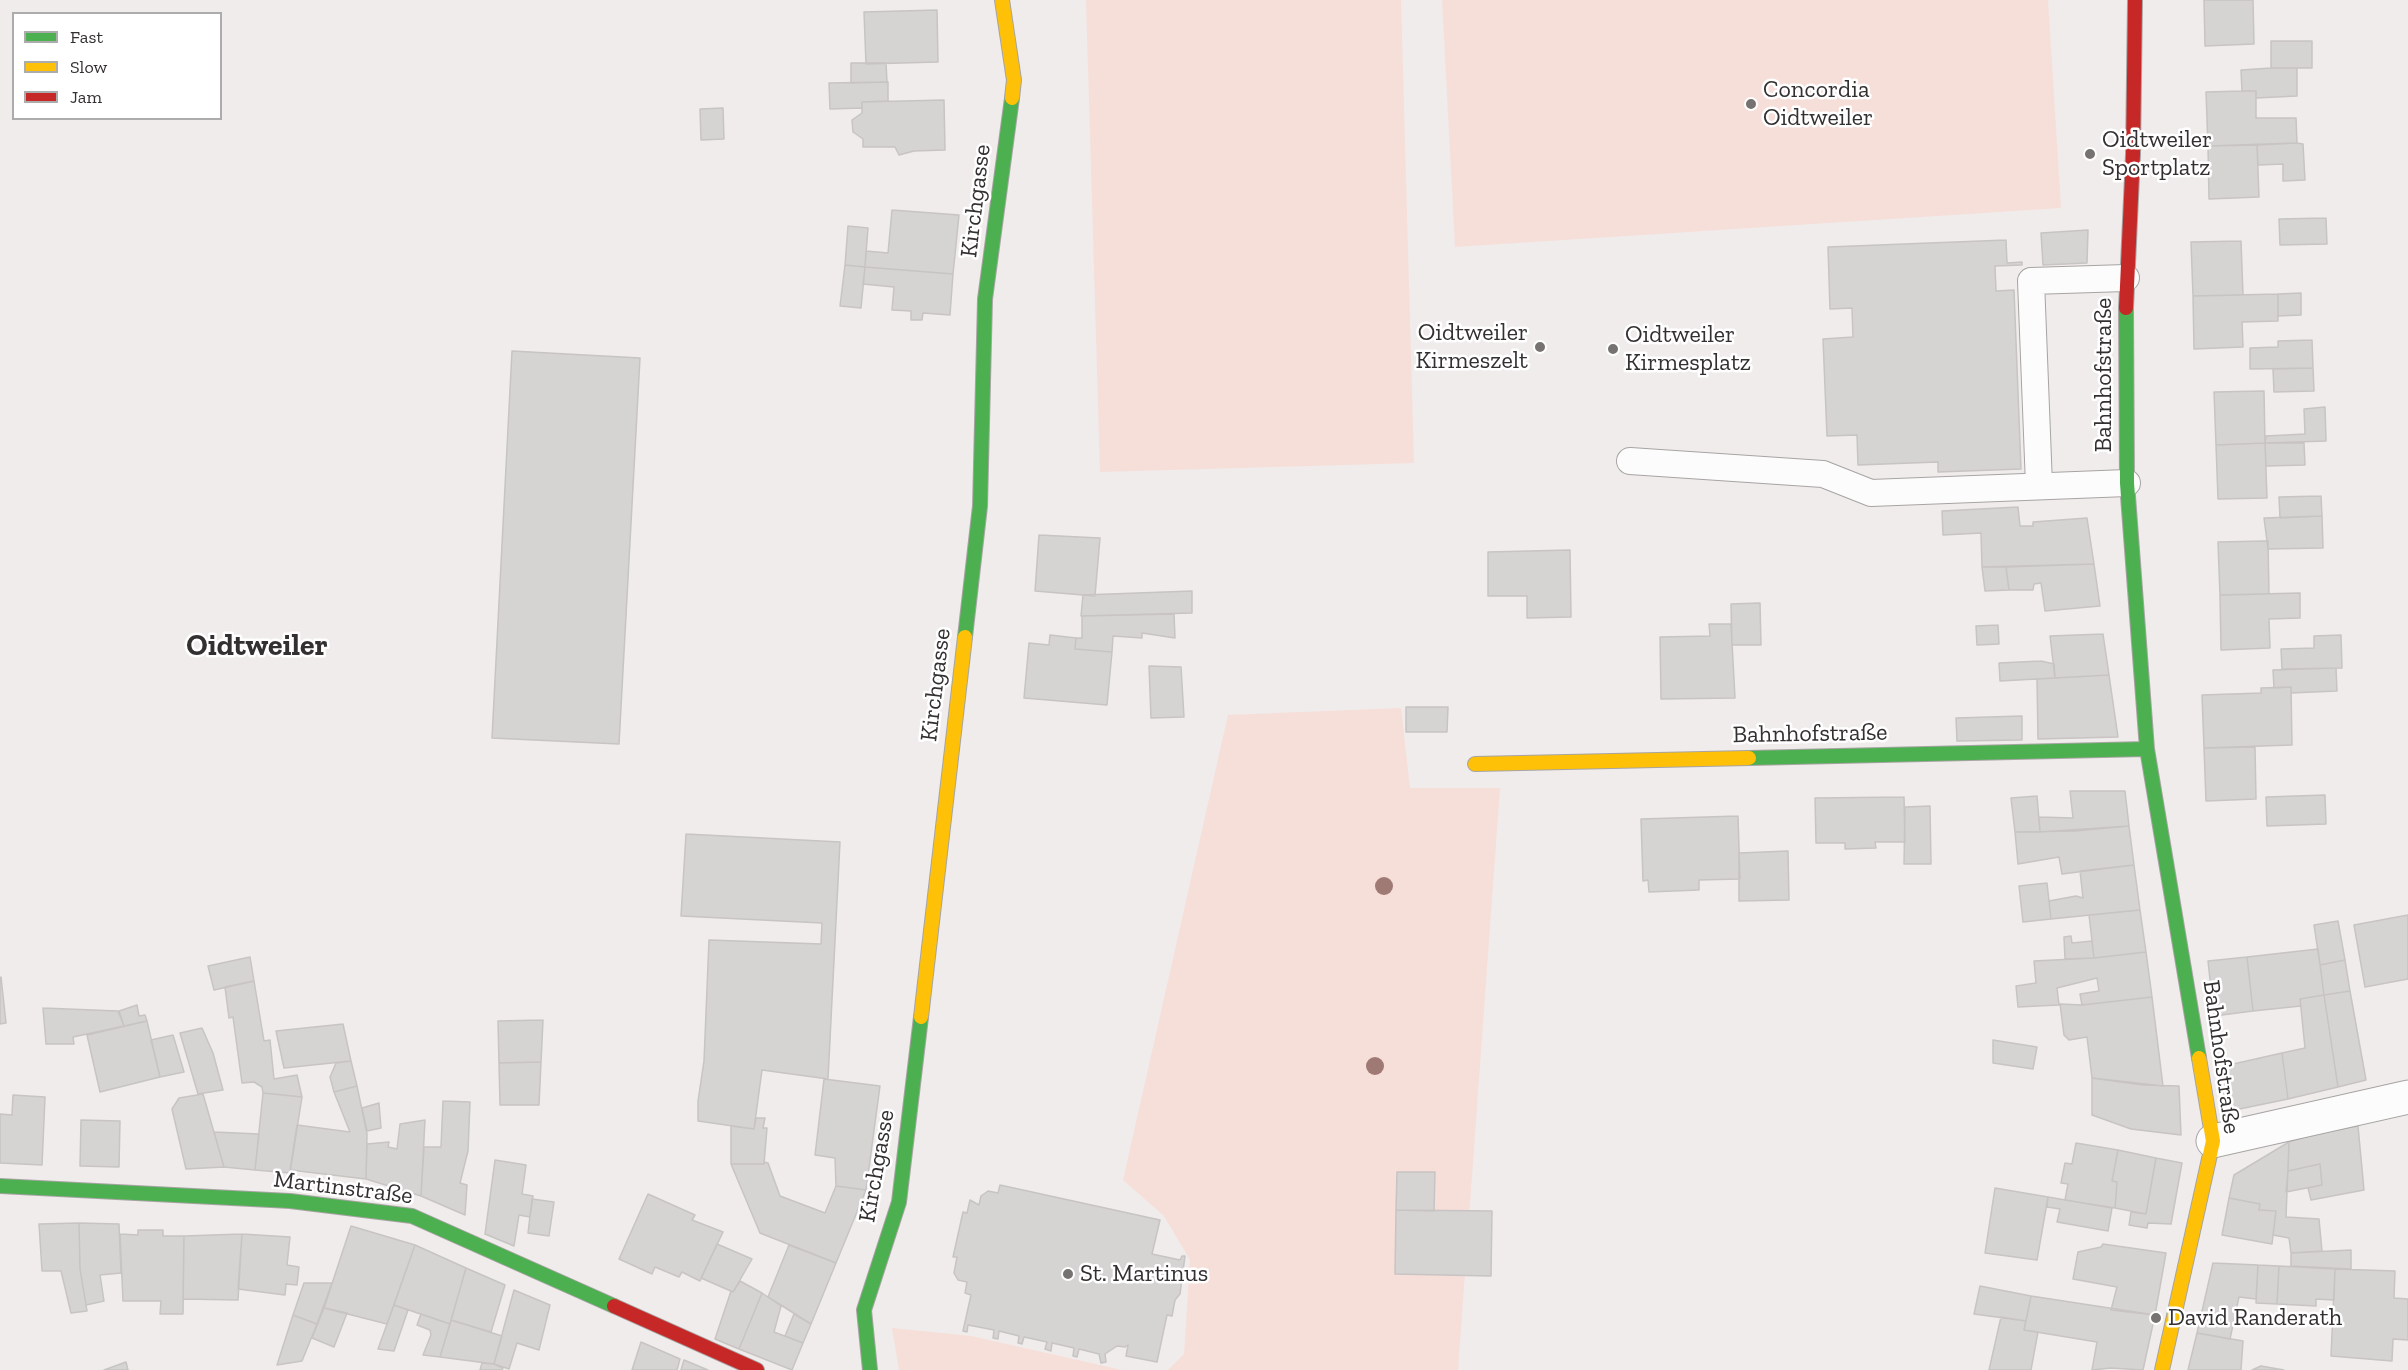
<!DOCTYPE html>
<html>
<head>
<meta charset="utf-8">
<style>
	body { margin:0 }
	#map { position:relative; width:2408px; height:1370px; overflow:hidden; background:#f0eceb; font-family:"Zilla Slab",serif }
	canvas { display:block }
	.legend { position:absolute; left:12px; top:12px; width:210px; height:108px; box-sizing:border-box; background:#fff; border:2px solid #adacac; margin:0; padding:8px 10px; list-style:none; font-size:18px; color:#333030 }
	.legend li { display:flex; align-items:center; gap:12px; height:30px }
	.legend b { width:30px; border:2px solid #adacac }
</style>
</head>
<body>
<div id="map">
<canvas width="2408" height="1370"></canvas>
<ul class="legend">
<li><b style="height:8px;background:#4caf50"></b>Fast</li>
<li><b style="height:8px;background:#ffc107"></b>Slow</li>
<li><b style="height:8px;background:#c62828"></b>Jam</li>
</ul>
</div>
<script>
const ctx = document.querySelector('canvas').getContext('2d');
ctx.lineJoin = 'round';
function paint(path, color) { ctx.fillStyle = color; ctx.fill(path, 'evenodd'); }
const poly = rows => new Path2D(rows.map(r => 'M' + r).join(''));
function strokePath(path, color, width, dash) { ctx.strokeStyle = color; ctx.lineWidth = width; ctx.lineCap = dash ? 'butt' : 'round'; ctx.setLineDash(dash || []); ctx.stroke(path); }
function drawText(font, color, halo, rows, align = 'center') {
  ctx.font = font + ' "Zilla Slab",serif'; ctx.lineWidth = 5; ctx.setLineDash([]); ctx.textBaseline = 'middle'; ctx.strokeStyle = halo; ctx.fillStyle = color; for (const [text, x, y, turn = 0] of rows) {
    ctx.save(); ctx.translate(x, y); ctx.rotate((+turn || 0) * Math.PI / 180); ctx.textAlign = isNaN(turn) ? turn : align; if (halo) ctx.strokeText(text, 0, 0); ctx.fillText(text, 0, 0); ctx.restore();
  }
}
paint(poly([
	[1086,0,1401,0,1414,463,1100,472],
	[1442,0,2048,0,2061,208,1455,247],
	[1401,708,1410,788,1500,788,1458,1370,1168,1370,1184,1354,1190,1260,1164,1216,1123,1180,1228,715],
	[892,1328,971,1336,1122,1370,899,1370]
]), '#f6ded9');
const building = poly([
	[2204,0,2253,0,2254,44,2205,46,2204,0],
	[937,10,938,62,866,64,864,12,937,10],
	[2271,41,2312,41,2312,68,2271,68,2271,41],
	[851,63,886,63,887,82,851,83,851,63],
	[2271,68,2297,68,2297,96,2256,98,2256,91,2242,91,2241,70,2271,68],
	[888,82,888,101,862,102,862,108,830,109,829,83,888,82],
	[2242,91,2256,91,2256,118,2296,118,2297,143,2208,146,2206,92,2242,91],
	[944,100,945,150,914,151,899,155,895,147,863,147,863,139,853,132,852,120,862,113,862,102,944,100],
	[723,108,724,139,701,140,700,109,723,108],
	[2297,143,2303,144,2305,180,2283,181,2283,164,2258,165,2257,145,2297,143],
	[2257,145,2259,197,2209,199,2208,146,2257,145],
	[892,210,959,215,953,274,865,267,866,251,888,253,892,210],
	[2326,218,2327,244,2280,245,2279,219,2326,218],
	[848,226,868,228,865,267,845,265,848,226],
	[2088,230,2087,263,2043,265,2041,233,2088,230],
	[2006,240,2007,263,2022,262,2022,265,1995,266,1996,291,2014,290,2021,469,1938,472,1938,462,1858,465,1857,435,1827,436,1823,339,1853,337,1852,308,1830,309,1828,247,2006,240],
	[2241,241,2243,295,2193,296,2191,242,2241,241],
	[845,265,865,267,861,308,840,306,845,265],
	[865,267,953,274,950,315,923,313,922,320,911,320,911,311,892,310,894,287,863,284,865,267],
	[2301,293,2301,315,2278,316,2278,294,2301,293],
	[2278,294,2278,321,2242,322,2243,347,2194,349,2193,296,2278,294],
	[2312,340,2313,368,2250,369,2250,348,2278,347,2278,341,2312,340],
	[512,351,640,358,619,744,492,738,512,351],
	[2313,368,2314,391,2274,392,2273,369,2313,368],
	[2264,391,2265,443,2216,445,2214,392,2264,391],
	[2325,407,2326,441,2265,443,2266,436,2305,434,2304,409,2325,407],
	[2265,443,2304,443,2305,465,2266,466,2265,443],
	[2265,443,2267,498,2218,499,2216,445,2265,443],
	[2321,496,2322,516,2280,518,2279,497,2321,496],
	[2018,507,2020,526,2033,526,2033,522,2087,518,2094,564,1982,567,1981,533,1943,535,1942,511,2018,507],
	[2322,516,2323,548,2268,549,2264,518,2322,516],
	[1039,535,1100,538,1095,596,1035,591,1039,535],
	[2265,541,2268,541,2269,594,2220,595,2218,542,2265,541],
	[1570,550,1571,617,1527,618,1527,596,1488,596,1488,552,1570,550],
	[2094,564,2100,606,2045,611,2041,583,2034,584,2033,590,2009,590,2006,567,2094,564],
	[1982,567,2006,567,2009,590,1985,591,1982,567],
	[1192,591,1192,613,1081,616,1083,595,1192,591],
	[2300,593,2300,618,2269,619,2270,648,2221,650,2220,595,2300,593],
	[1760,603,1761,645,1732,645,1731,604,1760,603],
	[1174,614,1175,638,1142,633,1142,638,1113,636,1112,652,1075,649,1076,638,1082,638,1082,616,1174,614],
	[1709,624,1731,624,1735,698,1661,699,1660,637,1710,636,1709,624],
	[1998,625,1999,644,1977,645,1976,626,1998,625],
	[2103,634,2109,675,2055,678,2050,636,2103,634],
	[1050,635,1076,638,1075,649,1112,652,1107,705,1024,698,1029,643,1049,645,1050,635],
	[2341,635,2342,668,2282,669,2281,649,2314,648,2314,636,2341,635],
	[2041,661,2054,664,2055,678,2000,681,1999,663,2041,661],
	[1149,666,1181,667,1184,717,1151,718,1149,666],
	[2336,668,2337,691,2291,693,2291,687,2274,688,2273,670,2336,668],
	[2109,675,2118,737,2038,739,2037,679,2109,675],
	[2291,687,2292,745,2204,748,2202,695,2261,693,2261,688,2291,687],
	[1406,707,1448,707,1447,732,1406,732,1406,707],
	[2022,716,2022,740,1957,741,1956,718,2022,716],
	[2255,747,2256,799,2206,801,2204,748,2255,747],
	[2070,791,2125,791,2129,826,2040,832,2039,817,2073,818,2070,791],
	[2325,795,2326,824,2267,826,2266,797,2325,795],
	[2037,796,2040,832,2015,832,2011,798,2037,796],
	[1904,797,1905,842,1875,842,1876,848,1845,849,1845,843,1816,843,1815,798,1904,797],
	[1930,806,1931,864,1904,864,1905,807,1930,806],
	[1738,816,1740,879,1699,880,1699,890,1649,892,1648,880,1643,881,1641,819,1738,816],
	[2129,826,2134,865,2062,874,2059,857,2018,864,2015,832,2075,831,2129,826],
	[686,834,840,842,828,1079,762,1070,754,1129,698,1121,698,1101,704,1061,709,940,821,944,822,923,681,916,686,834],
	[1788,851,1789,900,1739,901,1739,853,1788,851],
	[2134,865,2140,910,2051,919,2049,901,2076,896,2083,898,2080,871,2134,865],
	[2047,883,2051,919,2023,922,2019,886,2047,883],
	[2140,910,2146,952,2094,958,2089,915,2140,910],
	[2408,915,2408,979,2365,987,2354,925,2408,915],
	[2338,921,2345,960,2320,965,2314,925,2338,921],
	[2071,936,2072,943,2092,941,2094,958,2065,959,2064,937,2071,936],
	[2318,949,2324,995,2300,999,2301,1006,2253,1011,2247,957,2318,949],
	[2146,952,2152,997,2082,1005,2080,994,2099,991,2097,978,2057,988,2059,1005,2018,1007,2016,986,2036,983,2034,961,2094,958,2146,952],
	[250,957,254,981,214,990,208,966,250,957],
	[2247,957,2253,1011,2214,1016,2208,961,2247,957],
	[2345,960,2350,991,2324,995,2320,965,2345,960],
	[1,977,6,1023,0,1024,0,978,1,977],
	[254,981,264,1041,270,1040,274,1079,297,1075,302,1097,263,1093,262,1087,254,1082,242,1083,233,1017,229,1018,225,987,254,981],
	[2350,991,2366,1080,2338,1087,2324,995,2350,991],
	[2324,995,2338,1087,2288,1099,2282,1053,2305,1048,2300,999,2324,995],
	[2152,997,2163,1086,2092,1078,2087,1037,2069,1040,2064,1035,2060,1004,2082,1005,2152,997],
	[137,1005,139,1016,145,1015,147,1021,124,1026,119,1011,137,1005],
	[43,1008,118,1011,124,1026,73,1037,74,1044,46,1044,43,1008],
	[543,1020,541,1062,499,1063,498,1021,543,1020],
	[147,1021,160,1077,100,1092,87,1035,147,1021],
	[343,1024,351,1061,284,1068,276,1031,343,1024],
	[202,1028,213,1053,223,1090,198,1094,180,1033,202,1028],
	[173,1035,184,1072,160,1077,151,1040,173,1035],
	[1993,1040,2037,1047,2033,1069,1993,1063,1993,1040],
	[2282,1053,2288,1099,2225,1112,2220,1067,2282,1053],
	[351,1061,357,1086,334,1092,330,1077,336,1063,351,1061],
	[541,1062,539,1105,500,1105,499,1063,541,1062],
	[2092,1078,2143,1085,2179,1086,2181,1135,2131,1129,2092,1115,2092,1078],
	[824,1079,880,1086,866,1190,836,1186,835,1158,815,1155,824,1079],
	[357,1086,367,1134,366,1179,290,1170,297,1125,350,1132,334,1092,357,1086],
	[263,1093,302,1097,290,1173,255,1170,263,1093],
	[203,1094,224,1167,186,1169,172,1109,179,1098,203,1094],
	[13,1095,45,1097,42,1165,0,1163,0,1114,12,1115,13,1095],
	[443,1101,470,1102,468,1151,460,1183,467,1185,465,1215,421,1196,424,1147,441,1147,443,1101],
	[379,1103,381,1128,367,1131,362,1108,379,1103],
	[756,1118,765,1118,763,1128,767,1128,764,1164,731,1164,731,1126,754,1129,756,1118],
	[81,1120,120,1121,119,1167,80,1166,81,1120],
	[425,1120,421,1196,366,1179,367,1144,389,1142,388,1147,397,1149,400,1124,425,1120],
	[2358,1126,2364,1190,2311,1200,2308,1188,2322,1185,2320,1164,2288,1171,2289,1142,2314,1134,2358,1126],
	[214,1132,259,1134,255,1170,224,1167,214,1132],
	[2289,1142,2286,1217,2319,1219,2322,1251,2291,1253,2289,1238,2273,1235,2276,1211,2259,1210,2260,1204,2229,1198,2234,1175,2289,1142],
	[2076,1143,2118,1150,2112,1181,2117,1182,2115,1208,2065,1200,2068,1184,2061,1183,2065,1163,2072,1164,2076,1143],
	[2118,1150,2156,1158,2146,1214,2115,1208,2117,1182,2112,1181,2118,1150],
	[2156,1158,2182,1163,2171,1224,2148,1223,2147,1228,2129,1225,2131,1212,2146,1214,2156,1158],
	[495,1160,526,1165,522,1194,533,1196,530,1217,519,1215,514,1246,485,1234,495,1160],
	[764,1162,768,1163,780,1196,825,1213,836,1186,866,1190,836,1263,760,1233,731,1164,764,1164,764,1162],
	[2320,1164,2322,1185,2286,1192,2288,1171,2320,1164],
	[1397,1172,1435,1172,1434,1211,1396,1210,1397,1172],
	[1000,1185,1160,1220,1152,1254,1180,1260,1182,1256,1185,1256,1180,1294,1175,1300,1172,1316,1167,1315,1157,1362,1126,1356,1128,1345,1125,1347,1117,1346,1105,1354,1106,1362,1101,1363,1099,1354,1079,1349,1077,1357,1073,1356,1074,1348,1052,1343,1051,1351,1045,1349,1047,1342,1024,1337,1022,1344,1018,1343,1019,1336,999,1331,998,1339,993,1338,994,1330,968,1325,967,1332,963,1331,971,1295,965,1293,967,1282,958,1280,954,1273,957,1257,953,1257,963,1212,967,1213,970,1200,979,1205,981,1196,988,1191,998,1193,1000,1185],
	[1995,1188,2048,1197,2037,1260,1985,1253,1995,1188],
	[648,1194,695,1215,692,1220,723,1232,700,1281,682,1272,679,1277,655,1267,652,1274,619,1259,648,1194],
	[2048,1197,2112,1208,2108,1231,2057,1222,2060,1209,2047,1207,2048,1197],
	[2229,1198,2260,1204,2259,1210,2276,1211,2272,1244,2222,1235,2229,1198],
	[532,1199,554,1202,549,1236,528,1233,532,1199],
	[1396,1210,1492,1211,1491,1276,1395,1274,1396,1210],
	[79,1223,119,1224,121,1273,100,1275,104,1301,86,1305,80,1269,79,1223],
	[79,1223,80,1269,87,1311,71,1313,61,1271,42,1271,39,1224,79,1223],
	[351,1226,415,1245,387,1324,324,1308,351,1226],
	[138,1230,163,1230,163,1236,184,1236,183,1314,160,1314,161,1301,123,1301,120,1234,138,1235,138,1230],
	[242,1234,238,1300,183,1299,184,1236,242,1234],
	[242,1234,290,1237,287,1265,299,1267,297,1285,286,1284,285,1295,238,1289,242,1234],
	[717,1244,752,1259,733,1292,701,1278,717,1244],
	[2103,1244,2166,1253,2155,1315,2111,1310,2117,1287,2073,1279,2078,1252,2101,1247,2103,1244],
	[415,1245,466,1268,450,1324,394,1305,415,1245],
	[789,1245,836,1263,811,1324,768,1297,789,1245],
	[2351,1250,2351,1269,2291,1266,2291,1253,2351,1250],
	[2213,1263,2258,1265,2256,1299,2239,1297,2230,1339,2197,1333,2213,1263],
	[2258,1265,2279,1266,2277,1304,2256,1303,2258,1265],
	[2279,1266,2335,1269,2334,1300,2316,1299,2316,1306,2277,1304,2279,1266],
	[466,1268,505,1285,491,1332,451,1320,466,1268],
	[2335,1269,2395,1271,2394,1298,2408,1299,2408,1340,2393,1339,2392,1361,2331,1356,2335,1269],
	[740,1281,762,1293,739,1349,715,1339,731,1291,733,1292,740,1281],
	[304,1283,332,1283,317,1324,293,1315,304,1283],
	[1980,1286,2031,1296,2026,1321,1974,1314,1980,1286],
	[514,1290,550,1305,539,1350,517,1343,509,1369,494,1364,514,1290],
	[762,1293,781,1306,774,1332,803,1343,792,1370,739,1349,762,1293],
	[2031,1296,2155,1315,2143,1370,2111,1368,2092,1370,2097,1342,2024,1330,2031,1296],
	[394,1305,408,1310,394,1351,378,1349,394,1305],
	[324,1308,347,1313,334,1347,312,1338,324,1308],
	[421,1314,450,1324,440,1357,423,1355,431,1335,430,1330,417,1325,421,1314],
	[794,1314,811,1324,803,1343,785,1336,794,1314],
	[293,1315,317,1324,302,1361,277,1365,293,1315],
	[2001,1317,2026,1321,2024,1330,2038,1332,2031,1370,1989,1370,2001,1317],
	[451,1320,502,1336,494,1364,440,1357,451,1320],
	[2197,1333,2243,1341,2241,1370,2188,1370,2197,1333],
	[641,1342,680,1359,677,1370,632,1370,641,1342],
	[684,1360,708,1370,681,1370,684,1360],
	[126,1362,128,1370,104,1370,126,1362],
	[482,1363,494,1364,503,1368,502,1370,480,1370,482,1363],
	[2261,1366,2284,1370,2252,1370,2261,1366]
]);
paint(building, '#d6d3d3');
strokePath(building, '#c7c4c3', 1.5);
const lane = poly([
	[1630,461,1823,474,1871,493,2127,483],
	[2039,485,2031,281,2126,278]
]);
const street = poly([
	[2213,1141,2408,1097]
]);
const fast = poly([
	[2126,308,2127,483,2147,749,2199,1058],
	[965,637,980,506,985,299,1012,98],
	[1749,758,2147,749],
	[0,1186,290,1201,412,1216,614,1306],
	[870,1370,864,1310,899,1202,921,1017]
]);
const slow = poly([
	[1002,0,1014,80,1012,98],
	[1475,764,1749,758],
	[921,1017,965,637],
	[2162,1370,2213,1141,2199,1058]
]);
const jam = poly([
	[2126,308,2133,154,2135,0],
	[614,1306,757,1370]
]);
strokePath(lane, '#a7a4a3', 28);
strokePath(street, '#a7a4a3', 35);
strokePath(fast, '#a7a4a3', 16);
strokePath(slow, '#a7a4a3', 16);
strokePath(jam, '#a7a4a3', 16);
strokePath(lane, '#fdfcfc', 26);
strokePath(street, '#fdfcfc', 33);
strokePath(fast, '#4caf50', 14);
strokePath(slow, '#ffc107', 14);
strokePath(jam, '#c62828', 14);
ctx.fillStyle = '#9f7a74';
for (const [x, y] of [
	[1384,886],
	[1375,1066]
]) { ctx.beginPath(); ctx.arc(x, y, 9, 0, 2 * Math.PI); ctx.fill(); }
for (const [x, y, r, color] of [
	[1751,104,6,"#757271"],
	[2090,154,6,"#757271"],
	[1540,347,6,"#757271"],
	[1613,349,6,"#757271"],
	[1068,1274,6,"#757271"],
	[2156,1318,6,"#757271"]
]) { const dot = new Path2D(); dot.arc(x, y, r, 0, 2 * Math.PI); ctx.fillStyle = color; ctx.fill(dot); strokePath(dot, '#fff', 2); }
drawText('24px', '#333030', '#fff', [
	["Concordia",1763,90],
	["Oidtweiler",1763,118],
	["Oidtweiler",2102,140],
	["Sportplatz",2102,168],
	["Oidtweiler",1528,333,"right"],
	["Kirmeszelt",1528,361,"right"],
	["Oidtweiler",1625,335],
	["Kirmesplatz",1625,363],
	["St. Martinus",1080,1274],
	["David Randerath",2168,1318]
], 'left');
drawText('24px', '#333030', '#fff', [
	["Kirchgasse",976,201,-83],
	["Bahnhofstraße",2104,375,-90],
	["Kirchgasse",936,685,-83],
	["Bahnhofstraße",1810,734,-1],
	["Bahnhofstraße",2221,1057,82],
	["Kirchgasse",877,1166,-80],
	["Martinstraße",343,1188,7]
]);
drawText('bold 30px', '#333030', '#fff', [
	["Oidtweiler",257,646]
]);
</script>
</body>
</html>
